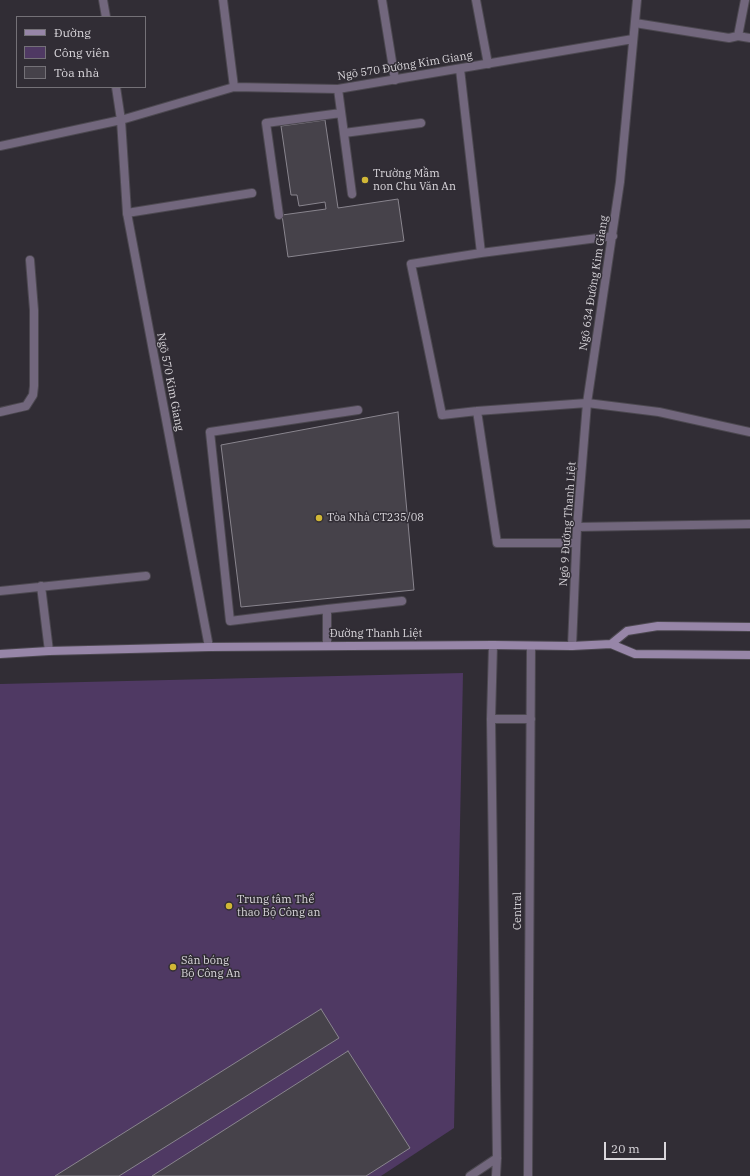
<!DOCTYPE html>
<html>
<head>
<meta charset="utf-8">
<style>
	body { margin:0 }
	#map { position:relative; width:750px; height:1176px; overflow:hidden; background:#312d35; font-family:"IBM Plex Serif",serif }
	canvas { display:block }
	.legend { position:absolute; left:16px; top:16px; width:130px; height:72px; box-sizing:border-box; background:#312d35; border:1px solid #747177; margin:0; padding:5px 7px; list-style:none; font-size:12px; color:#d9d6db }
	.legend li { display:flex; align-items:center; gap:8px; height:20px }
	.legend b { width:20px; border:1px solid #747177 }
	.scale { position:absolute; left:604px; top:1142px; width:62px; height:18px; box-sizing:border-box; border:2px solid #d9d6db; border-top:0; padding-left:5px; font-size:12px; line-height:14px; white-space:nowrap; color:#d9d6db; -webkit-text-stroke:3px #312d35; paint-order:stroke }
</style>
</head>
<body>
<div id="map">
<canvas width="750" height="1176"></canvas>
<ul class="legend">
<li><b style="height:5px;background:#9786a8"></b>Đường</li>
<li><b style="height:11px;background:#4f3963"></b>Công viên</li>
<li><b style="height:11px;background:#46424a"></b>Tòa nhà</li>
</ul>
<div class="scale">20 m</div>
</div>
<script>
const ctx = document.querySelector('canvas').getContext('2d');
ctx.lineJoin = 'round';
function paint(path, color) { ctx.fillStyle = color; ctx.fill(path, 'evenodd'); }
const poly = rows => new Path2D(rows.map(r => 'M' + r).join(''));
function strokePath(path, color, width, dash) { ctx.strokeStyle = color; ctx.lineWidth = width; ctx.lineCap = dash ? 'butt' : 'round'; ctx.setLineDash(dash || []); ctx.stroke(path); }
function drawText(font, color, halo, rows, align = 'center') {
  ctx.font = font + ' "IBM Plex Serif",serif'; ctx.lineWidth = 3; ctx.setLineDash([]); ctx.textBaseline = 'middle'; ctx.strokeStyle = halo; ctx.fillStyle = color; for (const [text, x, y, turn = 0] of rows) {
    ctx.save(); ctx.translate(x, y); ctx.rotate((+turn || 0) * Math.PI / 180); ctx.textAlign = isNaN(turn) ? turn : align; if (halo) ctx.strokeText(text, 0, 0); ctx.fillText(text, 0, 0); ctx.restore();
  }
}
paint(poly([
	[463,673,454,1128,381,1176,0,1176,0,684]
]), '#4f3963');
const building = poly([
	[325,120,338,208,398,199,404,241,288,257,282,215,326,209,325,202,299,206,297,195,291,195,281,126,325,120],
	[398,412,414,590,241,607,221,445,398,412],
	[321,1009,339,1038,119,1176,55,1176,321,1009],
	[348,1051,410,1148,366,1176,152,1176,348,1051]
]);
paint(building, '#46424a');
strokePath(building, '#89858e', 1);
const lane = poly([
	[382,0,395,80],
	[476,0,488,64],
	[635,23,729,38,738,36,750,38],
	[738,36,745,0],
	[338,89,352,194],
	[344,133,421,123],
	[127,213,252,193],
	[279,215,266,123,341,113],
	[587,403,659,412,750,432],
	[0,412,26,406,33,395,34,386,34,310,30,260],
	[41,586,49,651],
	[0,591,146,576],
	[327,609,402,601],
	[327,646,327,609,230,621,210,432,358,410]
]);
const street = poly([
	[103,0,106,17],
	[223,0,234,87],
	[460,69,481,253],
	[116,87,121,120,127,213,209,647],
	[0,146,121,120,234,87,338,89,633,39],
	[587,403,477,411,442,415,411,264,481,253,613,236],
	[477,411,497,543,576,543],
	[577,527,750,524],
	[493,645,491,719,497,1158,496,1176],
	[572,646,577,527,587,403,620,182,637,0],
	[491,719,531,719],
	[470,1176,497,1158],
	[528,1176,531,646]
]);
const secondary = poly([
	[611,644,627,631,658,626,750,627],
	[0,654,49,651,209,647,493,645,572,646,611,644,635,654,750,655]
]);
strokePath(lane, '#4c4850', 10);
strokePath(street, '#4c4850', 10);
strokePath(secondary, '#4c4850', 10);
strokePath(lane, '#72677d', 8);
strokePath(street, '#72677d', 8);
strokePath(secondary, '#9786a8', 8);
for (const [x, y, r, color] of [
	[365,180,4,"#d1b736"],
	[319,518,4,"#d1b736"],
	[229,906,4,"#d1b736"],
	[173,967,4,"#d1b736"]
]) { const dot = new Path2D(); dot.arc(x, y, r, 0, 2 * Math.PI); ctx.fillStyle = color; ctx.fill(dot); strokePath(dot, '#312d35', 1.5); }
drawText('11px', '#d9d6db', '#312d35', [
	["Ngõ 570 Đường Kim Giang",405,66,-9],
	["Ngõ 634 Đường Kim Giang",594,283,-81],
	["Ngõ 570 Kim Giang",170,382,79],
	["Ngõ 9 Đường Thanh Liệt",568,524,-86],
	["Đường Thanh Liệt",376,634],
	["Central",518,911,-90]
]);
drawText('11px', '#d9d6db', '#312d35', [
	["Trường Mầm",373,174],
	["non Chu Văn An",373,187],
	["Tòa Nhà CT235/08",327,518],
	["Trung tâm Thể",237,900],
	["thao Bộ Công an",237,913],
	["Sân bóng",181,961],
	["Bộ Công An",181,974]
], 'left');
</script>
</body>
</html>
